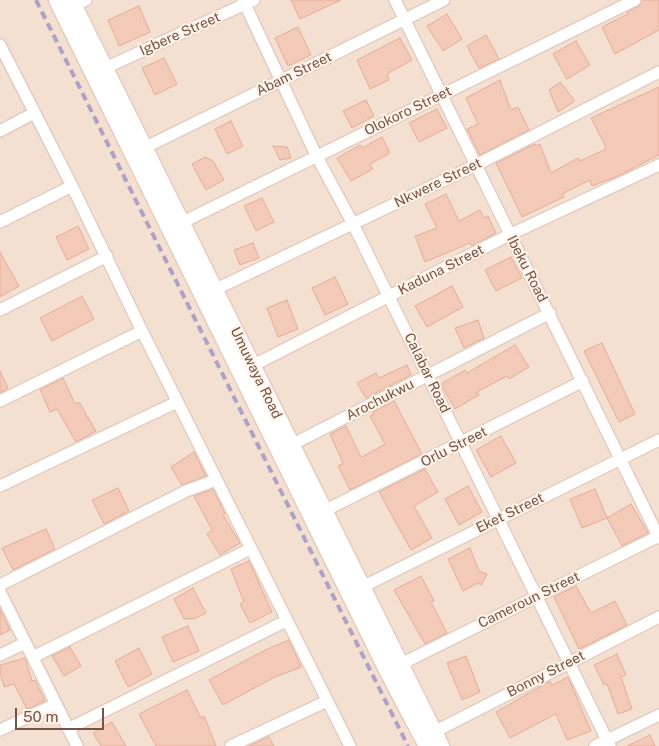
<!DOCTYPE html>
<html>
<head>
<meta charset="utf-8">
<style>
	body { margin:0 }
	#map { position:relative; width:659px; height:746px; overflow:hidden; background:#fdefe1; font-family:"Public Sans",sans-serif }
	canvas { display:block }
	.scale { position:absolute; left:15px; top:708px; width:89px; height:22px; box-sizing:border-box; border:2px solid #745348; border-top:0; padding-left:6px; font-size:15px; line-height:18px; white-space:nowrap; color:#745348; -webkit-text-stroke:4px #fff3e8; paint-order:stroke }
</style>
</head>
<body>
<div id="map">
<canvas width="659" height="746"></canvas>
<div class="scale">50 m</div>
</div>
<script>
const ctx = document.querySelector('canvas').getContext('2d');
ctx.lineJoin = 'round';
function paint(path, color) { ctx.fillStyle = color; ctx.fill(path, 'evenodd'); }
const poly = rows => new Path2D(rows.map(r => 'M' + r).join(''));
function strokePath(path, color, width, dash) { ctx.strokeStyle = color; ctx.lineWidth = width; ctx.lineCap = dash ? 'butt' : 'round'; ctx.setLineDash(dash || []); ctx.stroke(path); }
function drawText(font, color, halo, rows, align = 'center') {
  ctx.font = font + ' "Public Sans",sans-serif'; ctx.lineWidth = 4; ctx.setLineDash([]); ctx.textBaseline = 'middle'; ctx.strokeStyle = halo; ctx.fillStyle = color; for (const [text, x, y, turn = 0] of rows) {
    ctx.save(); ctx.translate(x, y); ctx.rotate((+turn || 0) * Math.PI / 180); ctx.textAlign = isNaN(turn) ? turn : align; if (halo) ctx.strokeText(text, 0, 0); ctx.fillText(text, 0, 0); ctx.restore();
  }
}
paint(poly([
	[0,0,659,0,659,746,0,746]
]), '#f4e0d0');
const building = poly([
	[291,0,341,0,300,19,291,0],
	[642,0,659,0,659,30,615,54,602,27,628,14,627,12,639,6,642,0],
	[139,6,150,32,119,46,108,20,139,6],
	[447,14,462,39,443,51,427,26,447,14],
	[298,27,311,55,288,66,275,38,298,27],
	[486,35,499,59,479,68,467,46,486,35],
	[400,38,412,60,387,74,389,80,370,89,357,60,400,38],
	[576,41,590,65,567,79,553,54,576,41],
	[164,58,177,84,155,95,142,68,164,58],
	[500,80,511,110,518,107,529,130,480,155,467,129,478,124,466,98,500,80],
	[560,82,575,101,558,112,549,90,560,82],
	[659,87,659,155,616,177,592,186,590,180,562,194,564,197,522,217,496,163,535,144,536,146,540,144,551,173,578,158,580,161,604,150,606,147,591,118,659,87],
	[366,100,374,116,352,128,343,111,366,100],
	[437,109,447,128,419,142,409,123,437,109],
	[231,121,243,146,227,154,215,129,231,121],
	[382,137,390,153,370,164,373,169,351,181,337,158,360,145,362,148,382,137],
	[273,146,287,147,291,158,280,160,273,146],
	[205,157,213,161,224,180,206,190,192,164,205,157],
	[446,194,459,221,480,210,484,218,488,216,496,233,472,246,470,243,425,262,415,236,437,228,425,204,446,194],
	[262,198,274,222,256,231,244,206,262,198],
	[78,226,89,249,67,260,56,237,78,226],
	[253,243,259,258,240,265,234,250,253,243],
	[0,252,19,286,0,297,0,252],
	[511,257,522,278,496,291,485,270,511,257],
	[335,277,348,304,325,315,312,288,335,277],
	[452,286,463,307,427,327,415,306,452,286],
	[82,296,94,319,52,341,40,318,82,296],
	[287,300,298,329,278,337,267,308,287,300],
	[478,320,484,338,464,348,455,328,478,320],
	[602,343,635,414,619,422,584,351,602,343],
	[515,345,529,367,509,379,507,376,477,392,479,395,455,409,441,384,465,370,467,373,515,345],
	[407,365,411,375,366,398,357,383,376,373,379,378,407,365],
	[0,371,8,388,0,393,0,371],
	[63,378,75,404,79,402,96,431,76,442,57,409,50,412,40,390,63,378],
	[394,401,422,454,350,490,338,466,343,463,330,434,346,426,360,455,362,457,385,444,370,416,374,414,373,412,394,401],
	[501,436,516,463,491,477,476,450,501,436],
	[194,452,206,476,182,485,171,467,194,452],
	[425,469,438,492,414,506,432,538,411,550,379,492,425,469],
	[468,486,482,512,459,525,445,499,468,486],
	[118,488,129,511,104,524,92,500,118,488],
	[213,489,225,514,223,515,240,543,220,555,207,534,212,530,194,496,213,489],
	[595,489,607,518,582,528,570,499,595,489],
	[631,504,648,533,622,546,607,518,631,504],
	[46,529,55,549,13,570,2,548,46,529],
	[470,548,479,571,487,574,481,585,478,583,463,591,448,559,470,548],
	[249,561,272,612,250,623,240,604,244,602,231,569,249,561],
	[421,576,434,601,431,602,447,633,425,644,394,590,421,576],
	[576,586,591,613,615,601,627,625,579,649,554,597,576,586],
	[193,588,206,613,194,619,184,619,174,599,193,588],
	[0,609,10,630,0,635,0,609],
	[188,626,199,651,173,662,162,637,188,626],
	[289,640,301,667,275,677,223,705,209,680,265,650,289,640],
	[70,647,81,666,64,676,52,656,70,647],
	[139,648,152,674,128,687,115,661,139,648],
	[617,654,626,675,621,677,632,709,618,714,607,684,604,685,594,665,617,654],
	[466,656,480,692,462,700,447,663,466,656],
	[25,658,32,681,35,680,45,701,27,709,14,684,4,687,0,673,0,665,25,658],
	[568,677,591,731,567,740,556,714,510,738,496,712,550,681,552,685,568,677],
	[187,690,201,718,204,716,216,746,156,746,139,714,187,690],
	[112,722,126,746,101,746,93,733,112,722],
	[650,735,655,746,627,746,650,735],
	[269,737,274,746,249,746,269,737]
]);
paint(building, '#f3c9b8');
strokePath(building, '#e5ad98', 1);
const street = poly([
	[243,0,316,155,353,224,610,746],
	[395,0,659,538],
	[74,6,86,0],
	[0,45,72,186,142,331,350,746],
	[105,68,254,0],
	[0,131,34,113],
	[138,151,444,0],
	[0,222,72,186],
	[181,223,635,0],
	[214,290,476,165,659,72],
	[0,310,107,256],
	[246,369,509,235,659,165],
	[0,401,142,331],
	[291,445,550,313],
	[0,486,177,402],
	[324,511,583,381],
	[0,585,186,491,216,480],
	[356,590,659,440],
	[0,592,77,746],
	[0,655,25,643],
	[33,657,250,549],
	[399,665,659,536],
	[68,729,286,621],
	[0,730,56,704],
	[434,732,659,617],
	[231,746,327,701],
	[595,746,659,715]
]);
const secondary = poly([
	[57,0,387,670,427,746],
	[71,0,441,746]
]);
strokePath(street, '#e3ccc0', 14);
strokePath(secondary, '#e8ccbd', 19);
strokePath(street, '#fff', 11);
strokePath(secondary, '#fff', 16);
strokePath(poly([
	[36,0,408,746]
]), '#b0a0c6', 4, [8, 5]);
drawText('14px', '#745348', '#fff3e8', [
	["Igbere Street",180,34,-24],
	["Abam Street",294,74,-26],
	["Olokoro Street",408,111,-26],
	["Nkwere Street",438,183,-26],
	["Ibeku Road",527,269,63],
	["Kaduna Street",441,270,-27],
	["Umuwaya Road",256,373,64],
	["Calabar Road",427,373,64],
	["Arochukwu",380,400,-27],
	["Orlu Street",454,447,-27],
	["Eket Street",510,513,-26],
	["Cameroun Street",529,600,-26],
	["Bonny Street",546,674,-27]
]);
</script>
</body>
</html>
